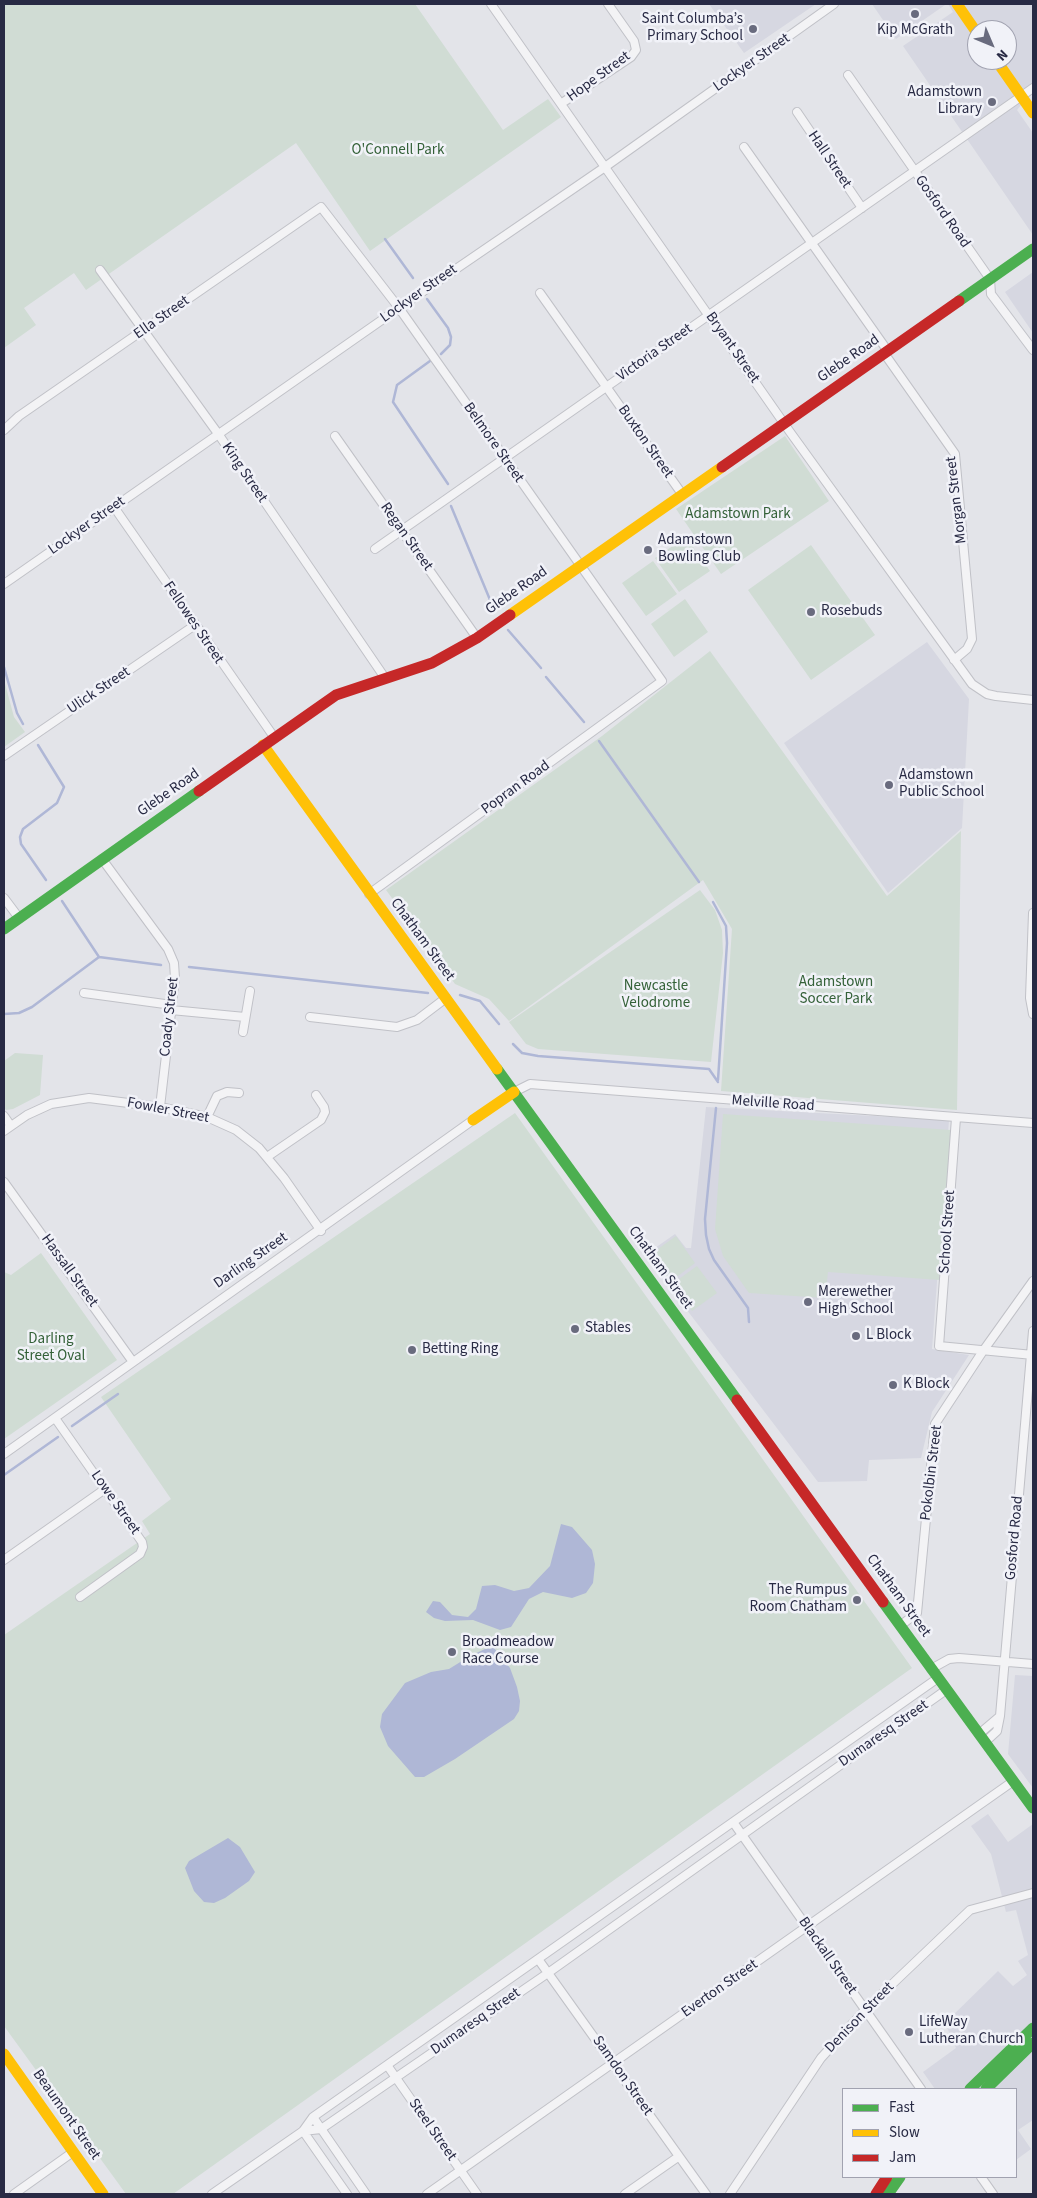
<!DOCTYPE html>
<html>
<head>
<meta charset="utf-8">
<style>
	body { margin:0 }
	#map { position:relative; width:1037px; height:2198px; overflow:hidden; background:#e3e4e9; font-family:"Source Sans 3",sans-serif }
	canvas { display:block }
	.frame { position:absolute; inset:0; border:5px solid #282a44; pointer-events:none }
	.legend { position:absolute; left:842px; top:2088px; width:175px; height:90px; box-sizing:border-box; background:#f1f2f8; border:1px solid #a1a2b0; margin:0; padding:6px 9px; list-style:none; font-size:15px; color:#282a44 }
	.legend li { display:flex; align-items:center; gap:10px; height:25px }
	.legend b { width:25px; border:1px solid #a1a2b0 }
	.north { position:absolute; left:967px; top:20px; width:50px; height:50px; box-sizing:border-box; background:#f1f2f8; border:1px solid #a1a2b0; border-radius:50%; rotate:135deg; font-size:14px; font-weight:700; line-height:20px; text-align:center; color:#282a44 }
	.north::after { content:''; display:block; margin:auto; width:18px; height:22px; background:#696b7e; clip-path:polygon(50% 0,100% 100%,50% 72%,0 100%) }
</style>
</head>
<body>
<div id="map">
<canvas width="1037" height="2198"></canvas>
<div class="frame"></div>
<ul class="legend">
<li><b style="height:6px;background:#4caf50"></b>Fast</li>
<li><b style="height:6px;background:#ffc107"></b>Slow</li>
<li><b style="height:6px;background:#c62828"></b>Jam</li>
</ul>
<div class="north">N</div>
</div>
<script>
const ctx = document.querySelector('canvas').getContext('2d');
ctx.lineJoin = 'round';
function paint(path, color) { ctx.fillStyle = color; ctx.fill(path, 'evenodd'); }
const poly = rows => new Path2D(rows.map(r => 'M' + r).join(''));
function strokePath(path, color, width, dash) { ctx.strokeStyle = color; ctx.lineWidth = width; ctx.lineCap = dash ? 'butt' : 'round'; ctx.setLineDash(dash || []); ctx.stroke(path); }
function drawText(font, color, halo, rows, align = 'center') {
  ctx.font = font + ' "Source Sans 3",sans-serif'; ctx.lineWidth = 5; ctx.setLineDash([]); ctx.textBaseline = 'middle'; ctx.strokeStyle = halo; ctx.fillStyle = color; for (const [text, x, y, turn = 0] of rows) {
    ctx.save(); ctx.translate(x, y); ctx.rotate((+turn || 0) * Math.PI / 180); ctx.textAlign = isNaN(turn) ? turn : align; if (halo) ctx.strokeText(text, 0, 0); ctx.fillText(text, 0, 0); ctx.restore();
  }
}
paint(poly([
	[709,4,816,4,744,53],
	[872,4,944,4,945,5,896,39],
	[948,4,1033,4,1033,91,1017,110,1033,133,1033,235,903,46,953,12],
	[977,30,1007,30,1007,60,977,60],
	[1033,272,1033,333,1005,292],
	[927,642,969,699,962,828,888,893,784,743],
	[706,1107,949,1120,932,1349,969,1355,932,1412,921,1458,869,1460,867,1481,818,1482,645,1255,675,1234,686,1248,691,1248],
	[1015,1675,1033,1676,1033,1788,1008,1754],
	[988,1814,1008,1842,1033,1824,1033,2120,1018,2130,1031,2149,1016,2160,1016,2089,935,2089,923,2072,956,2048,945,2023,998,1971,1013,1986,1027,1975,1018,1961,1028,1955,1016,1910,1006,1912,991,1854,971,1826]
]), '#d6d7e1');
paint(poly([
	[4,4,415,4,503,130,548,99,561,117,370,251,296,143,86,290,74,273,24,308,36,325,4,348],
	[785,436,829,501,721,574,676,509],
	[686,537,710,571,679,592,655,558],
	[811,545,875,635,811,680,748,590],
	[653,561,677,594,646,616,622,583],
	[685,599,708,632,674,657,651,624],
	[710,651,887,896,961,831,957,1110,721,1091,732,929,703,880,509,1021,489,999,455,984,386,890,602,736],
	[4,680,14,717,25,732,4,747],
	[700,890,715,910,722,930,723,953,711,1062,538,1049,526,1044,509,1022],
	[15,1053,43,1055,40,1095,13,1109,6,1110,4,1108,4,1061],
	[515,1113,912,1668,173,2194,126,2194,4,2026,4,1635,150,1534,142,1521,171,1499,101,1397],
	[723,1114,951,1130,940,1280,828,1272,825,1298,749,1293,723,1256,715,1229],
	[676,1236,695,1263,670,1282,651,1254],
	[41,1253,117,1360,4,1439,4,1272,11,1275],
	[697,1266,717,1293,692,1311,672,1284]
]), '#d0dcd4');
paint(poly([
	[561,1524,572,1527,592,1550,595,1564,593,1583,586,1593,572,1598,543,1592,529,1599,511,1627,500,1630,473,1620,445,1621,434,1618,426,1612,433,1601,440,1602,452,1615,468,1617,476,1609,482,1586,495,1585,514,1591,529,1588,550,1566],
	[494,1648,510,1668,517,1687,520,1701,519,1711,514,1719,455,1759,424,1777,415,1777,388,1746,380,1727,382,1714,405,1683,431,1672,449,1669,470,1656,485,1649],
	[228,1838,240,1847,255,1872,249,1881,225,1898,214,1903,204,1902,194,1891,185,1868,189,1861]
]), '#afb7d6');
strokePath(poly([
	[385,239,413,278],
	[427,299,448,328,451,337,450,345,441,354],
	[430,361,397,385,393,402,448,484],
	[451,506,493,607],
	[508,630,541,668],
	[4,667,17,713,23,724],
	[546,677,584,722],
	[599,741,699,882],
	[38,745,64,787,57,803,23,829,20,837,21,844,46,880],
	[62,901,99,957],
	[713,902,726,926,727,943,718,1080],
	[189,967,428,993],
	[460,995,480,1001,499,1024],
	[4,1014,19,1013,32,1007,99,957,161,965],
	[513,1044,522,1053,538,1056,709,1069,718,1082],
	[716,1108,705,1219,706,1235,709,1249,714,1260,748,1308,749,1322],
	[72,1426,118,1394],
	[4,1475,58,1437]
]), '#afb7d6', 2.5);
const street = poly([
	[491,4,790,432,972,684,987,694,996,696,1033,700],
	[848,75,990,279,991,294,1033,350],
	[562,103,631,57,636,50,634,41,608,4],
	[797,112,862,208],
	[744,147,887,350],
	[100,270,219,435,385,678],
	[540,293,682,494],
	[884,353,955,454,972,639,967,649,954,660],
	[4,430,19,416,321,207,399,308,662,681,369,894],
	[335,436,477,638],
	[114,507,274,737],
	[375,549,1033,88],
	[4,584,399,308,605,167,834,4],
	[4,756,195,625],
	[102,859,168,949,174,963,175,978,160,1107],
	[4,898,19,918],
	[1033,913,1030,998,1033,1014],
	[84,993,172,1005],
	[171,1010,245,1017],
	[310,1017,397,1027,417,1020,446,998],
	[243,1032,250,991],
	[514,1092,530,1084,1033,1123],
	[4,1116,11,1126],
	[207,1117,217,1096,227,1092,239,1093],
	[956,1118,939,1346,1033,1355],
	[4,1131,27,1115,51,1104,89,1098,160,1107,207,1117,236,1130,259,1148,284,1178,321,1231],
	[267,1157,321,1120,325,1112,324,1107,316,1095],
	[4,1182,133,1362],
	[55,1418,142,1542,143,1547,140,1554,80,1597],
	[4,1454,473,1120],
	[4,1560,105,1489],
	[901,1625,917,1613,935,1424,983,1351,1033,1281],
	[931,1669,949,1659,959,1658,1033,1664],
	[979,1734,999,1717],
	[985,1742,997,1731,1000,1716,1033,1331],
	[733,1822,921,2089],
	[538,1959,706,2194],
	[387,2065,477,2194],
	[313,2117,366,2194],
	[303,2131,321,2129,548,1973,946,1690],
	[303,2131,347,2194],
	[981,2177,993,2194],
	[14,2194,73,2152],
	[212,2194,303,2131,313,2117,938,1678],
	[427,2194,1012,1782],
	[625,2194,678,2157],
	[730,2194,821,2058,865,2010,970,1910,1033,1893]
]);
strokePath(street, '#c0c1c7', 10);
strokePath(street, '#f3f3f5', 8);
strokePath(poly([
	[959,301,1033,249],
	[4,929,199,791],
	[497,1069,737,1400],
	[883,1602,1033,1808],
	[970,2089,1033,2028],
	[986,2089,1033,2043],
	[888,2194,900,2177]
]), '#4caf50', 11);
strokePath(poly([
	[957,4,977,33],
	[996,60,1033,113],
	[510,615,722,467],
	[263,745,497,1069],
	[473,1120,514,1092],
	[4,2054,103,2194]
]), '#ffc107', 11);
strokePath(poly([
	[722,467,959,301],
	[199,791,336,695,432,663,477,638,510,615],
	[737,1400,883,1602],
	[876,2194,887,2177]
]), '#c62828', 11);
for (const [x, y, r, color] of [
	[915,14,5,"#696b7e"],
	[753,29,5,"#696b7e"],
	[992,102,5,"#696b7e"],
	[648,550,5,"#696b7e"],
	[811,612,5,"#696b7e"],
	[889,785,5,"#696b7e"],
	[808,1302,5,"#696b7e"],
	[575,1329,5,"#696b7e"],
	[856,1336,5,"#696b7e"],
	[412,1350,5,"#696b7e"],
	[893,1385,5,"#696b7e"],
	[857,1600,5,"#696b7e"],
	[452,1652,5,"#696b7e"],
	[909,2032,5,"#696b7e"]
]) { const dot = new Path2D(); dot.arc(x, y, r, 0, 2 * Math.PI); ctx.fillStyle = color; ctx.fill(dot); strokePath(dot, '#f1f2f8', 2); }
drawText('15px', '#282a44', '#f1f2f8', [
	["Saint Columba’s",743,20,"right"],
	["Primary School",743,37,"right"],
	["Kip McGrath",915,31,"center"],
	["Adamstown",982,93,"right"],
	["Library",982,110,"right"],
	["Adamstown",658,541],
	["Bowling Club",658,558],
	["Rosebuds",821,612],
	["Adamstown",899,776],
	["Public School",899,793],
	["Merewether",818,1293],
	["High School",818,1310],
	["Stables",585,1329],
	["L Block",866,1336],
	["Betting Ring",422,1350],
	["K Block",903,1385],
	["The Rumpus",847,1591,"right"],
	["Room Chatham",847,1608,"right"],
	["Broadmeadow",462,1643],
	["Race Course",462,1660],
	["LifeWay",919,2023],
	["Lutheran Church",919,2040]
], 'left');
drawText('15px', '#282a44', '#f1f2f8', [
	["Lockyer Street",752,63,-35],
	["Hope Street",599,77,-36],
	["Hall Street",829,160,56],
	["Gosford Road",942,212,55],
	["Lockyer Street",419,294,-35],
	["Ella Street",162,318,-35],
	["Bryant Street",732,348,55],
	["Victoria Street",655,353,-35],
	["Glebe Road",849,359,-35],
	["Buxton Street",645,442,55],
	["Belmore Street",493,443,55],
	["King Street",244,473,56],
	["Morgan Street",957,500,-97],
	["Lockyer Street",87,526,-35],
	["Regan Street",406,537,55],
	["Glebe Road",517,591,-35],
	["Fellowes Street",193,623,56],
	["Ulick Street",99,691,-34],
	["Popran Road",516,788,-36],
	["Glebe Road",169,793,-35],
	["Chatham Street",422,940,54],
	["Coady Street",170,1017,-84],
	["Melville Road",773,1104,4],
	["Fowler Street",168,1111,11],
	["School Street",948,1232,-86],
	["Darling Street",251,1261,-35],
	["Chatham Street",660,1268,54],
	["Hassall Street",69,1271,54],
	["Pokolbin Street",932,1473,-83],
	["Lowe Street",115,1503,55],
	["Gosford Road",1015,1538,-85],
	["Chatham Street",898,1596,54],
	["Dumaresq Street",884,1734,-35],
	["Blackall Street",827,1956,55],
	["Everton Street",720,1989,-35],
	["Denison Street",860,2018,-46],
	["Dumaresq Street",476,2022,-35],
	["Samdon Street",622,2076,55],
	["Beaumont Street",66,2115,55],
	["Steel Street",432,2130,55]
]);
drawText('15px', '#346138', '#f1f2f8', [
	["O'Connell Park",398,151],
	["Adamstown Park",738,515],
	["Adamstown",836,983],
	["Soccer Park",836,1000],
	["Newcastle",656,987],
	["Velodrome",656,1004],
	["Darling",51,1340],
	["Street Oval",51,1357]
]);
</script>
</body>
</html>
